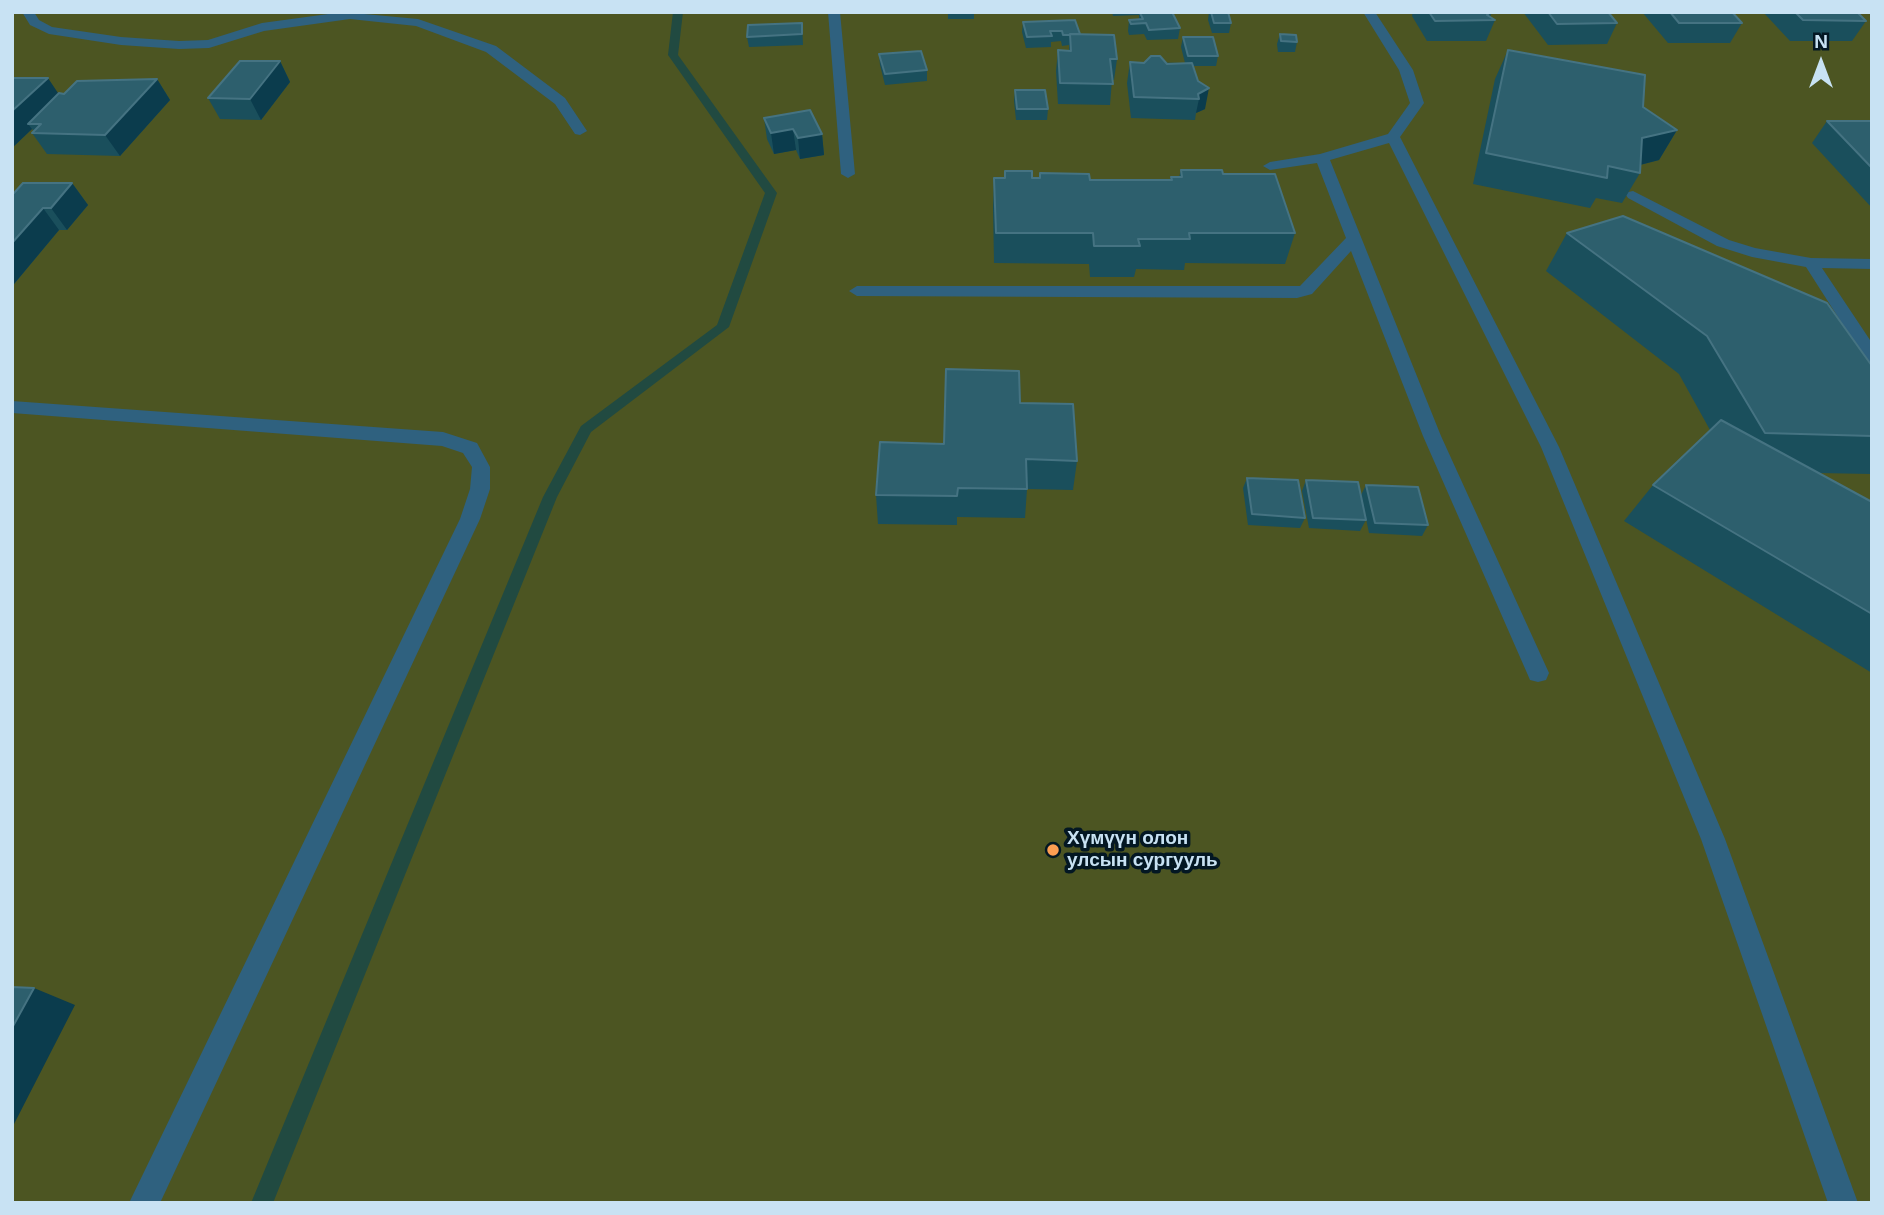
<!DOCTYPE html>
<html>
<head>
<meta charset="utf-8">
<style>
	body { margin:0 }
	#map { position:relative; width:1884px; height:1215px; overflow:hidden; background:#073046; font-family:Arial,sans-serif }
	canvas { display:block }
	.frame { position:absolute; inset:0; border:14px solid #c8e2f3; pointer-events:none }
	.north { position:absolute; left:1786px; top:28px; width:70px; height:70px; -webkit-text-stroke:5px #031723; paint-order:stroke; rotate:0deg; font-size:19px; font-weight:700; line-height:28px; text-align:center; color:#c8e2f3 }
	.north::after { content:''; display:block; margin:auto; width:24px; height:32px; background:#c8e2f3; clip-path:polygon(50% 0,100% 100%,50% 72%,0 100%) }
</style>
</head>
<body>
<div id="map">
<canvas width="1884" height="1215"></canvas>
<div class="frame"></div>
<div class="north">N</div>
</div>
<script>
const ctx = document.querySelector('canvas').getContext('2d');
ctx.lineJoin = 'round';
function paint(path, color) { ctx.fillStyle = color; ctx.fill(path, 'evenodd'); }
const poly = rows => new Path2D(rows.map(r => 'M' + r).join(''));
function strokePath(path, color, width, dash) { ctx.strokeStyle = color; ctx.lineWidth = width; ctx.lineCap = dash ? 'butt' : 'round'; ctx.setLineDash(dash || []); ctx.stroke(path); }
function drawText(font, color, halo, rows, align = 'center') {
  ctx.font = font + ' Arial,sans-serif'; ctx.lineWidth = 7; ctx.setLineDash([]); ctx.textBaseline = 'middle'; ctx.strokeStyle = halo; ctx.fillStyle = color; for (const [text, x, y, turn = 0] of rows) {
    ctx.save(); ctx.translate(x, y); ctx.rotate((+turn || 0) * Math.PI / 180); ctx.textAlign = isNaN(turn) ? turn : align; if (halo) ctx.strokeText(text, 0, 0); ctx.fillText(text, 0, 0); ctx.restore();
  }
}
paint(poly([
	[12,12,1872,12,1872,1203,12,1203]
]), '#4c5522');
paint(poly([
	[673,12,683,12,678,55,777,193,729,327,591,432,557,497,273,1203,251,1203,543,497,581,426,717,325,765,193,668,55,673,12]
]), '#214a41');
paint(poly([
	[22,12,34,12,39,20,52,27,121,37,179,41,208,40,262,23,343,12,418,19,496,46,565,98,587,131,580,135,575,134,555,104,486,52,416,26,350,19,264,31,209,48,179,49,121,45,49,34,30,25,22,12],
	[828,12,840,12,855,174,848,178,841,174,828,12],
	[1363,12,1375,12,1413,70,1424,103,1400,137,1559,447,1725,839,1858,1203,1828,1203,1701,839,1541,447,1389,143,1330,160,1441,436,1549,673,1546,680,1538,682,1530,680,1527,673,1423,436,1351,251,1312,294,1297,298,857,296,849,291,857,286,1300,286,1346,238,1317,163,1270,170,1263,166,1270,162,1320,154,1388,134,1410,103,1399,70,1363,12],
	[1633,191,1729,240,1755,248,1811,258,1872,259,1872,269,1822,268,1872,343,1872,363,1866,361,1806,267,1752,257,1717,246,1628,198,1626,195,1628,192,1633,191],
	[12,401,443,432,477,443,490,467,490,489,480,519,160,1203,129,1203,460,519,470,489,472,467,463,453,442,446,12,413,12,401]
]), '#2f617f');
paint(poly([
	[948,12,974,12,974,19,948,19],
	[1028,12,1055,12,1055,14,1029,14],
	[1112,12,1141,12,1180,28,1178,39,1147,40,1144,34,1129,35,1128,31,1129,20,1139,20,1139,15,1113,16],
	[1209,12,1228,12,1231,23,1229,33,1212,33,1208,20],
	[1413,12,1492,12,1490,17,1495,20,1486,41,1427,41,1412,16],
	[1523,12,1608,12,1617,23,1607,44,1548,45],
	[1642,12,1732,12,1742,23,1730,43,1668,43],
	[1763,12,1857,12,1866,21,1852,41,1790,41],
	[1023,22,1080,34,1117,59,1114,80,1112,80,1110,105,1058,104,1056,71,1058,50,1069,51,1069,45,1062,46,1061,41,1051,42,1051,47,1026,48,1022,32],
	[802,23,803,45,749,47,747,37],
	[1280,34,1297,42,1295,52,1278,52,1277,44],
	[1183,37,1218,56,1216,66,1193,66,1205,109,1196,113,1195,120,1131,118,1127,83,1130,62,1185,63,1181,47],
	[1508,50,1643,107,1677,130,1659,160,1640,165,1640,173,1622,203,1596,198,1590,208,1473,184,1495,79],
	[879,54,927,70,927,81,885,85,880,65],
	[280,61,290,82,261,120,220,119,208,98],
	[12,78,59,94,64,94,157,79,170,100,120,156,47,154,32,133,34,131,32,129,12,148],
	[1015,90,1048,109,1047,120,1016,120,1014,101],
	[764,118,822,134,824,155,800,159,796,150,774,154,767,139],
	[1827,121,1872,121,1872,208,1812,143],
	[1181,170,1223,174,1295,233,1285,264,1185,263,1184,270,1136,269,1134,277,1090,277,1089,264,994,263,993,208,994,178,1005,178,1005,171,1032,178,1039,178,1040,173,1090,180,1170,180,1171,177,1179,177],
	[72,183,88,205,67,230,59,230,14,284,12,284,12,193],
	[1567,233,1872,366,1872,474,1817,473,1872,502,1872,673,1624,521,1653,485,1710,430,1679,374,1546,271],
	[1020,403,1077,461,1073,490,1027,489,1025,518,957,517,957,525,878,524,876,495,944,444],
	[1247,478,1305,518,1300,528,1248,525,1243,488],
	[1306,480,1366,520,1360,531,1309,528,1302,491],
	[1366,485,1428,525,1422,536,1369,533,1361,495]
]), '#1a4f5c');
paint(poly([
	[280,61,290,82,261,120,250,99],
	[48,78,62,99,28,124,32,129,12,148,12,111],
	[157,79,170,100,120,156,105,135],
	[1209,88,1205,109,1196,113,1199,99,1198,94],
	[793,129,796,150,774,154,771,133],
	[1677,130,1659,160,1624,169,1642,138],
	[822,134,824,155,800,159,798,138],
	[72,183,88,205,67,230,51,208],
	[43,208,59,230,14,284,12,283,12,243],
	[34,988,75,1005,12,1128,12,1028]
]), '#0b3c4d');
const building = poly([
	[1172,12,1180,28,1149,30,1146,23,1131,24,1129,20,1143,19,1140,13,1172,12],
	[1211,12,1228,12,1231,23,1214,23,1211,12],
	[1429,12,1490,12,1487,15,1495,20,1435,21,1429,12],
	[1548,12,1608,12,1617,23,1557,24,1548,12],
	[1670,12,1732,12,1742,23,1679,23,1670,12],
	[1795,12,1857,12,1866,21,1803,20,1795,12],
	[1075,20,1080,34,1070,34,1070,35,1063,35,1062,31,1050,31,1052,36,1027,37,1023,22,1075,20],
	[802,23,802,34,747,37,748,25,802,23],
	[1070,34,1114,35,1117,59,1110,59,1113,84,1060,83,1058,50,1071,51,1070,34],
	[1280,34,1296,35,1297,42,1281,41,1280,34],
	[1183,37,1213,37,1218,56,1188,56,1183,37],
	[1508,50,1645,75,1643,107,1677,130,1642,138,1640,173,1608,166,1607,178,1486,153,1508,50],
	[921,51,927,70,885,74,879,54,921,51],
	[1151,56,1160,56,1167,64,1192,63,1198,81,1209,88,1198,94,1199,99,1134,97,1130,62,1144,63,1151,56],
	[240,61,280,61,250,99,208,98,240,61],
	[12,78,48,78,12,111,12,78],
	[157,79,105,135,32,133,41,124,28,124,59,93,64,94,77,81,157,79],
	[1015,90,1045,90,1048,109,1017,109,1015,90],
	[810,110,822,134,798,138,793,129,771,133,764,118,810,110],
	[1827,121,1872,121,1872,168,1827,121],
	[1181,170,1222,170,1223,174,1275,174,1295,233,1189,233,1190,239,1138,239,1140,246,1094,246,1093,233,996,233,994,178,1005,178,1005,171,1032,171,1032,178,1040,178,1040,173,1089,174,1090,180,1172,180,1171,177,1182,177,1181,170],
	[23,183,72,183,51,208,43,208,12,243,12,193,14,193,23,183],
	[1623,216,1827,303,1872,366,1872,436,1765,433,1707,336,1567,233,1623,216],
	[946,369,1019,371,1020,403,1073,404,1077,461,1026,459,1027,489,958,488,957,496,876,495,880,442,944,444,946,369],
	[1721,420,1872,502,1872,614,1653,485,1721,420],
	[1247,478,1298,480,1305,518,1252,514,1247,478],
	[1306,480,1358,482,1366,520,1313,518,1306,480],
	[1366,485,1418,487,1428,525,1375,523,1366,485],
	[12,987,34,988,12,1028,12,987]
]);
paint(building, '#2d5f6d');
strokePath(building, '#457382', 2);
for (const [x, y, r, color] of [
	[1053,850,7,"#fc9e52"]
]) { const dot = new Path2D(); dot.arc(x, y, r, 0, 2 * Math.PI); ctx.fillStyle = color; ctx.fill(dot); strokePath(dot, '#031723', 2.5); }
drawText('bold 19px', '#c8e2f3', '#031723', [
	["Хүмүүн олон",1067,839],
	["улсын сургууль",1067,861]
], 'left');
</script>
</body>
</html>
